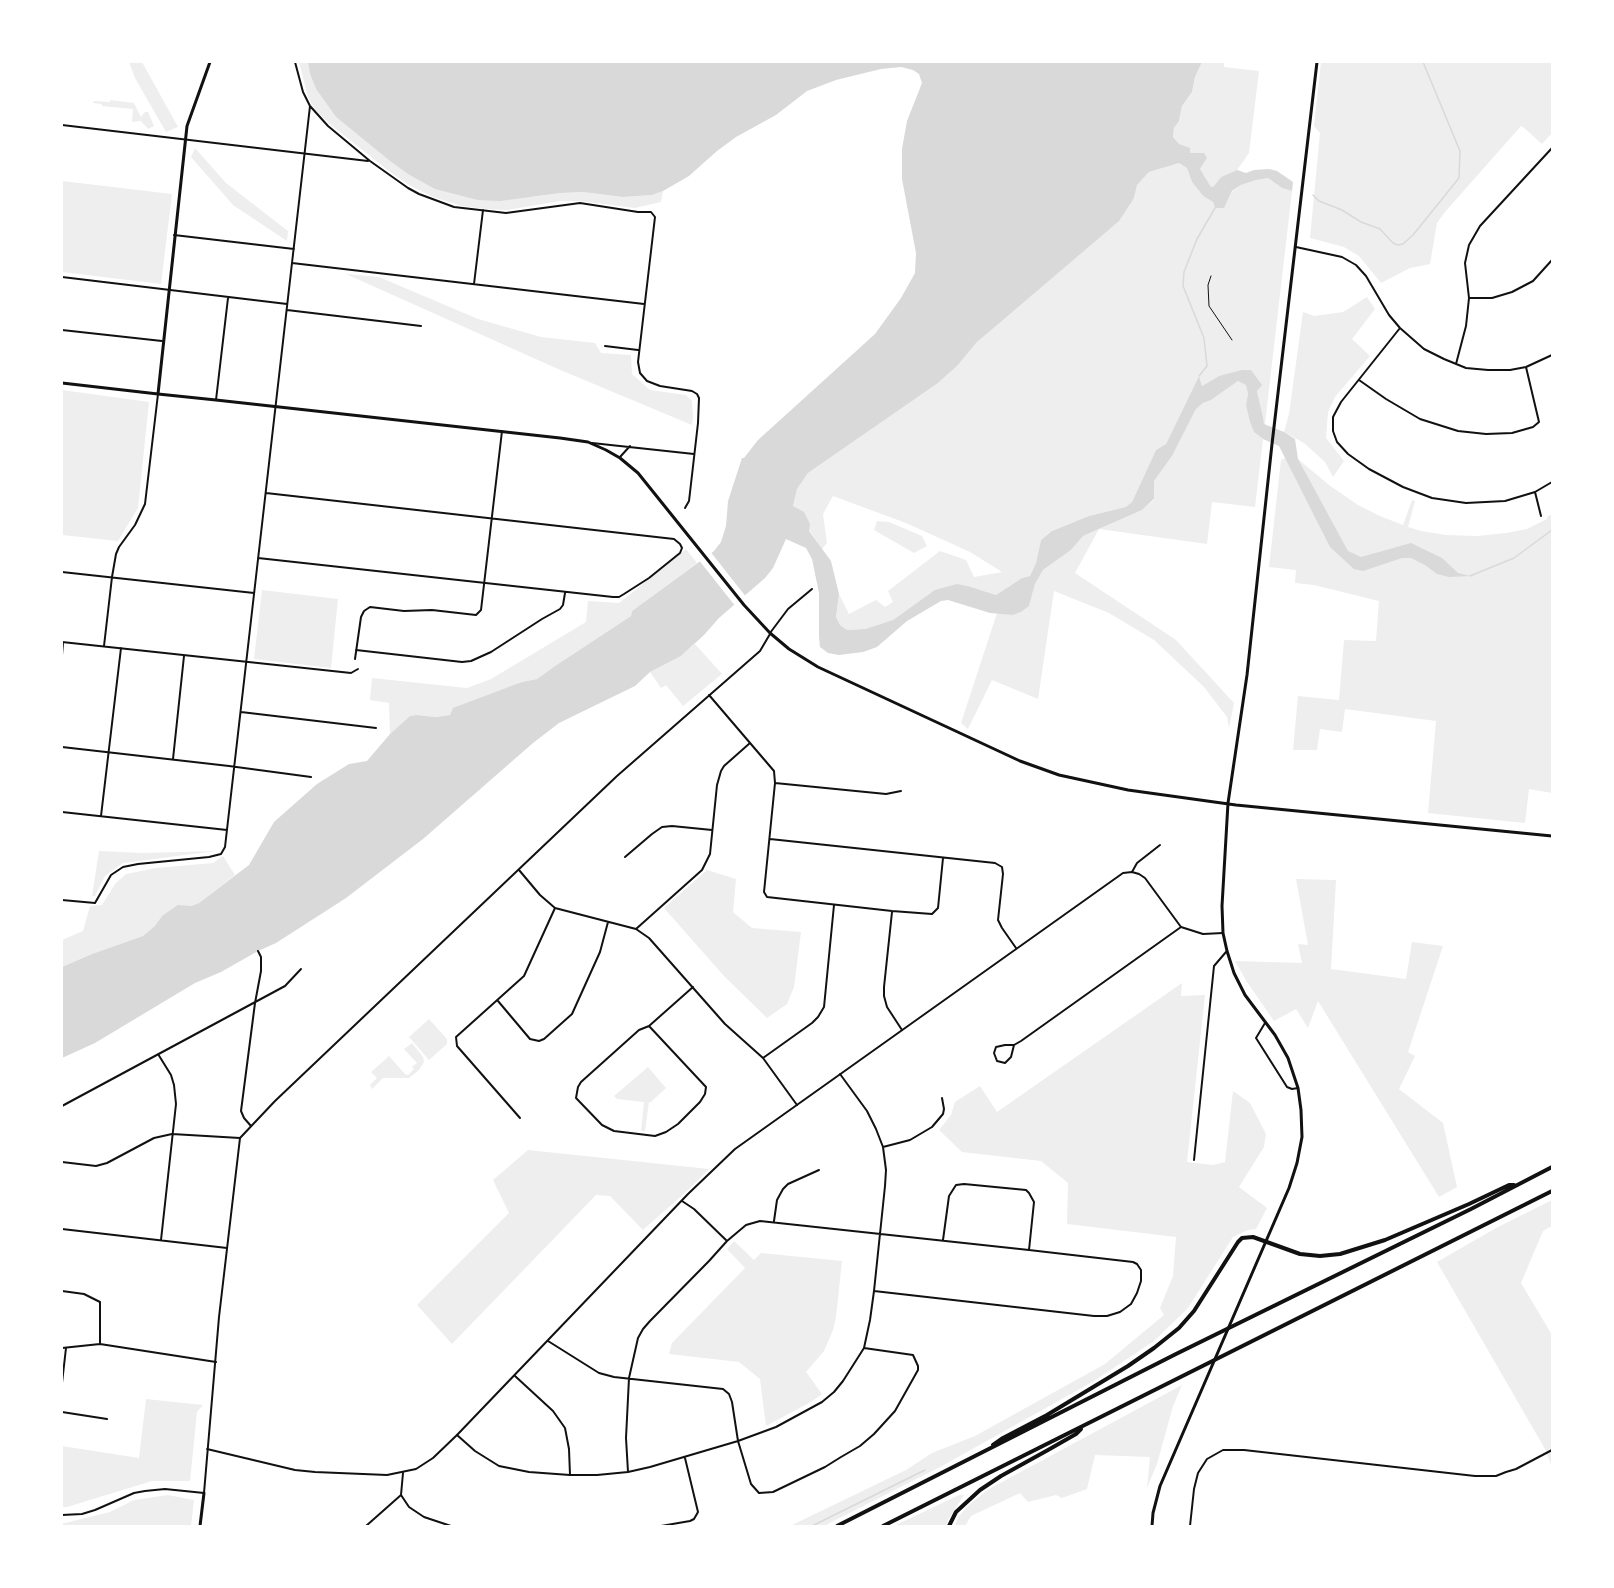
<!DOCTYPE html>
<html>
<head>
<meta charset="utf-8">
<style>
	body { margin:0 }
	#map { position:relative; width:1614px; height:1588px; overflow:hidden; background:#fff; font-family:Mulish,sans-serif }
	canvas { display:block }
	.frame { position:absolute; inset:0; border:63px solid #fff; pointer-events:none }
</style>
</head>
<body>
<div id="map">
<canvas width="1614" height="1588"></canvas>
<div class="frame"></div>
</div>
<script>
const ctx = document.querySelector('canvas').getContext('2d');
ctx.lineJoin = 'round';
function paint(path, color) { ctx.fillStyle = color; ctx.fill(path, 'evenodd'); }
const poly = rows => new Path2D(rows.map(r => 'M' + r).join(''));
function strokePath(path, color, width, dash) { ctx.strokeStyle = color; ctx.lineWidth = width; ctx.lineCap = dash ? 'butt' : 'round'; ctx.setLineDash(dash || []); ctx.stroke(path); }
paint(poly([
	[129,62,142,62,178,127,166,132,135,78],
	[299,62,308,62,310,74,316,89,336,117,390,161,533,197,561,193,583,192,623,197,652,195,663,191,661,202,635,208,579,201,560,201,507,210,485,209,462,206,433,197,409,185,390,172,331,125,315,110,308,97],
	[1201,62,1224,62,1224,67,1259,71,1249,153,1237,170,1221,177,1214,186,1211,187,1200,169,1207,158,1190,153,1179,144,1173,137,1174,128,1179,121,1182,106,1192,92,1195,77,1201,64],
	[1321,62,1552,62,1552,133,1542,144,1523,127,1521,126,1445,212,1437,223,1430,264,1410,268,1381,283,1359,256,1344,247,1310,238,1320,133,1314,126],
	[110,100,134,103,141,117,145,112,148,112,154,126,148,129,141,121,132,122,133,109,102,106,102,104,93,103,94,101,110,102],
	[195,148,226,183,288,231,287,241,233,205,191,157],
	[1179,163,1187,168,1192,182,1203,196,1213,202,1215,208,1224,207,1232,192,1241,185,1256,180,1268,178,1282,188,1292,191,1265,424,1264,425,1263,417,1257,390,1230,374,1219,376,1202,386,1199,376,1166,444,1156,450,1132,502,1127,507,1089,516,1052,531,1041,540,1036,563,1030,576,1022,578,996,595,971,587,936,590,893,620,865,629,847,630,840,625,836,617,839,594,849,614,876,600,885,607,893,602,888,591,940,551,966,560,974,577,1002,572,970,552,906,523,833,496,823,514,827,543,822,549,793,506,797,489,808,473,938,383,957,366,977,342,1134,198,1137,185,1149,172],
	[62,181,172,194,161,284,62,272],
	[346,274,379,277,478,319,541,337,595,343,601,353,631,355,632,374,650,390,686,395,692,401,693,417,692,425,558,369],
	[1367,297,1375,309,1352,339,1370,356,1335,397,1328,412,1326,438,1344,461,1333,477,1325,462,1304,443,1284,432,1289,414,1303,312,1314,316,1343,312],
	[1238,381,1246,384,1248,394,1246,405,1254,432,1263,439,1255,507,1212,502,1207,544,1099,529,1075,573,1176,640,1234,703,1229,728,1227,717,1204,687,1154,640,1109,613,1054,591,1038,699,992,680,968,729,961,723,997,613,1013,615,1021,612,1029,606,1035,584,1043,570,1071,550,1083,536,1099,529,1142,510,1154,500,1154,481,1172,456,1196,409,1203,403,1211,400],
	[62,390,149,402,138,508,118,541,62,535],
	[1285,458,1298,459,1329,485,1358,505,1380,516,1403,525,1412,500,1415,501,1408,527,1421,531,1446,535,1477,536,1506,533,1527,529,1547,519,1547,517,1552,514,1552,793,1529,789,1525,823,1428,813,1436,721,1345,709,1342,732,1320,729,1317,750,1293,750,1298,696,1339,700,1344,640,1376,641,1379,601,1314,585,1295,583,1296,570,1269,567,1281,460],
	[877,521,889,522,922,536,927,546,914,553,874,530],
	[686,549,697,563,632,611,631,616,555,666,537,679,522,682,450,715,436,717,416,715,410,716,390,734,389,703,370,700,372,678,467,688,491,679,586,622,588,601,619,603],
	[262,590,338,599,331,668,254,659],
	[695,644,722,674,683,706,666,685,661,688,650,672,681,656],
	[99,851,142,853,216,851,123,863,105,876,95,896,92,896],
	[223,856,235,875,199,903,162,916,156,926,143,936,92,954,62,967,62,940,83,931,90,906,102,905,115,884,126,874,156,868,213,863],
	[707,870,736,879,733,912,752,928,801,932,794,987,787,1004,767,1018,724,976,664,908],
	[1296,879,1336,880,1331,969,1406,979,1412,942,1443,946,1408,1052,1415,1056,1399,1089,1443,1123,1457,1187,1439,1197,1318,1001,1308,1028,1296,1009,1274,1021,1247,982,1235,961,1302,963,1298,944,1308,945],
	[1182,983,1181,996,1205,995,1187,1162,1213,1165,1225,1162,1233,1091,1250,1103,1266,1134,1264,1147,1239,1187,1267,1208,1256,1229,1248,1230,1233,1237,1188,1308,1154,1341,1094,1381,942,1466,824,1526,790,1526,906,1470,932,1453,975,1436,1105,1364,1164,1315,1160,1308,1173,1276,1176,1237,1067,1224,1068,1183,1041,1161,962,1152,939,1130,951,1115,955,1102,980,1086,997,1112],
	[429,1019,447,1039,447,1044,429,1060,409,1037],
	[412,1043,423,1057,424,1062,419,1070,409,1078,383,1078,372,1089,370,1085,377,1078,371,1072,388,1057,388,1055,405,1074,408,1075,414,1069,412,1067,417,1063,404,1049],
	[648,1067,666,1088,651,1102,649,1102,645,1131,641,1131,644,1102,617,1099,614,1096],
	[528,1150,709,1169,688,1190,643,1230,610,1196,596,1195,452,1344,417,1305,509,1213,493,1180],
	[1552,1200,1552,1226,1543,1231,1521,1283,1552,1335,1552,1467,1545,1449,1437,1262,1496,1228],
	[734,1241,754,1260,761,1253,842,1261,836,1317,833,1330,824,1351,806,1372,822,1394,811,1402,766,1426,760,1379,739,1362,669,1354,672,1343,745,1268,727,1249],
	[1182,1385,1173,1406,1157,1464,1147,1488,1150,1457,1095,1455,1087,1489,1062,1498,1056,1495,1028,1502,1020,1493,971,1516,965,1526,955,1526,958,1517,971,1503,989,1489],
	[146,1399,203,1405,197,1412,190,1481,152,1481,67,1507,62,1507,62,1446,139,1458],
	[168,1495,194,1500,191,1526,62,1526,62,1523,65,1523,110,1512,134,1500],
	[959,1495,964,1495,948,1520,946,1526,894,1526]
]), '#eee');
paint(poly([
	[308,62,1201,62,1201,64,1195,77,1192,92,1182,106,1179,121,1174,128,1173,137,1179,144,1190,148,1190,153,1204,153,1207,158,1200,169,1211,187,1214,186,1221,177,1237,170,1246,173,1254,170,1269,169,1277,171,1293,182,1292,191,1282,188,1268,178,1256,180,1241,185,1232,191,1224,208,1215,208,1213,202,1203,196,1192,182,1187,168,1179,163,1149,172,1137,185,1134,198,1119,221,977,342,957,366,938,383,808,473,797,489,793,506,804,512,810,524,809,531,831,561,839,594,836,617,840,625,847,630,865,629,893,620,935,590,957,584,971,587,996,595,1022,578,1030,576,1036,563,1041,540,1052,531,1089,516,1126,507,1132,502,1156,450,1166,444,1199,376,1202,386,1219,376,1242,370,1251,370,1262,385,1257,391,1263,417,1264,424,1284,432,1295,439,1298,459,1348,551,1361,557,1411,543,1442,558,1458,573,1470,576,1449,577,1437,574,1425,565,1411,558,1402,558,1363,571,1354,569,1330,547,1279,446,1263,439,1254,432,1250,422,1246,405,1248,394,1246,385,1238,381,1211,400,1203,403,1196,409,1172,456,1154,481,1154,499,1142,510,1083,536,1071,550,1043,570,1035,584,1029,606,1021,612,1013,615,990,613,948,600,941,601,907,621,877,647,863,652,839,655,828,653,820,647,819,637,819,593,812,559,806,548,786,539,773,568,765,578,719,618,704,635,681,656,650,672,635,686,559,723,533,743,423,839,346,898,276,943,258,951,221,972,195,983,95,1043,62,1058,62,967,92,954,143,936,155,926,162,916,178,905,191,906,199,903,249,865,274,822,317,784,349,764,367,761,390,734,410,716,416,715,436,717,450,715,453,708,522,682,537,679,555,666,631,616,632,611,714,551,721,542,726,526,728,501,742,458,744,458,758,440,875,334,901,298,915,273,916,253,902,179,902,149,907,121,922,83,919,74,913,70,901,67,881,69,836,80,807,91,776,115,736,137,717,151,689,176,663,191,652,195,623,197,583,192,561,193,500,201,478,200,435,189,408,174,390,161,336,117,316,89,310,74]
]), '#d9d9d9');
paint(poly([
	[709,550,747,598,736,607,698,559]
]), '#fff');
strokePath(poly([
	[1313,195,1319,201,1342,210,1361,222,1380,229,1393,243,1398,245,1403,244,1413,235,1459,178,1460,151,1423,62],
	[1199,376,1207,366,1204,338,1183,286,1184,272,1197,239,1215,208],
	[1470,576,1514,558,1552,530],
	[812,1526,925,1470]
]), '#d9d9d9', 1.5);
strokePath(poly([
	[1211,276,1208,285,1209,306,1232,340]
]), '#111', 1);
strokePath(poly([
	[295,62,303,92,310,106,328,126,370,161,408,188,419,194,454,207,506,213,580,203,638,212,651,212,655,217,638,362,640,373,647,381,660,386,692,391,697,394,699,398,698,423,689,501,685,508],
	[62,125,368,161],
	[174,235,294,249],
	[1296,247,1342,257,1356,265,1366,276,1389,315,1400,328,1424,349,1444,359,1466,368,1488,370,1510,370,1526,367,1552,355],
	[292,263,644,304],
	[62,277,287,304],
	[474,284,483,210],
	[1469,298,1492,298,1512,292,1533,281,1552,260],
	[287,310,421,326],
	[1400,328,1341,402,1333,417,1333,431,1337,442,1348,454,1369,469,1403,487,1432,498,1466,503,1505,501,1535,492,1552,482],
	[62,330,162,341],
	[605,346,638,350],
	[1456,364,1466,326,1469,298,1465,263,1469,245,1480,226,1552,148],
	[1359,380,1386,399,1420,419,1458,431,1486,434,1512,433,1533,427,1539,422,1526,367],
	[216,400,228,298],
	[592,443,694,454],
	[620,457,630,446],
	[1535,492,1541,516],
	[258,558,613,597,619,597,624,594,649,578,680,553,682,548,680,544,674,539,266,493],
	[62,572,254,593],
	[770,633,788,609,812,589],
	[62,642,351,673,358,669],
	[104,646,112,577,116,554,119,547,135,525,145,504,158,394],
	[356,650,462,662,471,661,491,652,542,619,560,609,563,605,565,593],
	[62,655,63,643],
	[355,659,361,617,364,611,370,607,404,611,432,610,476,615,481,610,502,431],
	[709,695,774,771,775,783,764,892,767,897,892,911,932,914,938,908,943,858],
	[241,712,376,728],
	[62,747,229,766,311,777],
	[173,759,184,656],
	[775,783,886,794,901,791],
	[62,812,227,830],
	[101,816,121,648],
	[770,839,995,863,1002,867,1003,874,998,920,1002,928,1016,948],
	[625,857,652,834,662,827,672,826,712,830],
	[519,870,540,895,555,908,636,929,649,938,725,1024,763,1058,797,1105],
	[1132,872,1137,863,1160,845],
	[62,900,95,903,111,875,123,867,138,864,209,857,221,854,225,847,310,106],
	[892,912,884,987,884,996,887,1007,902,1030],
	[636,929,702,870,710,854,717,785,721,771,724,766,750,743],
	[498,1001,530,1039,539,1041,544,1039,572,1014,600,952,608,922],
	[1265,1023,1256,1038,1287,1087,1292,1089,1298,1088],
	[649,1026,706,1087,705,1094,700,1102,678,1124,666,1132,655,1136,614,1131,602,1125,576,1098,578,1087,581,1082,639,1030,649,1026,693,987],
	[1014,1045,1011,1057,1005,1063,997,1061,994,1053,996,1047,1005,1045,1014,1045,1021,1041,1181,927],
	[158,1054,171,1075,174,1085,176,1104,161,1240],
	[763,1058,812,1023,818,1017,824,1007,834,905],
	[62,1106,285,986,301,969],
	[520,1118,457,1046,456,1037,524,976,555,908],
	[251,1126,244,1118,241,1111,255,1003,261,971,261,957,258,951],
	[883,1147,910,1140,932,1127,943,1114,944,1109,942,1098],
	[1194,1160,1214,966,1226,952],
	[62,1162,96,1166,107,1163,154,1138,172,1134,240,1138],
	[682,1201,694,1209,727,1241],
	[774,1221,777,1200,783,1189,788,1184,819,1170],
	[62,1229,227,1248],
	[943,1240,949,1196,956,1185,964,1184,1026,1190,1029,1193,1034,1202,1029,1250],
	[62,1291,84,1294,100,1302,100,1344],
	[548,1341,599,1373,614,1377,723,1389,729,1394,732,1402,738,1441,751,1484,759,1493,773,1492,825,1467,841,1457,860,1446,874,1434,895,1411,918,1370,918,1366,913,1355,864,1348],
	[62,1348,100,1344,216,1362],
	[515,1376,553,1411,565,1428,569,1449,570,1475],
	[62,1383,66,1348],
	[62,1412,107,1419],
	[457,1435,475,1451,499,1466,529,1472,570,1475,597,1475,628,1472,650,1467,738,1441,776,1427,822,1402,834,1392,843,1381,864,1348,870,1320,874,1291,885,1186,886,1170,883,1147,876,1129,867,1111,840,1074],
	[628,1472,626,1438,629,1378,638,1338,643,1329,650,1321,709,1261,727,1241,746,1225,760,1221,1029,1250,1133,1262,1137,1264,1141,1270,1141,1281,1137,1293,1131,1304,1120,1312,1107,1316,1094,1316,874,1291],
	[403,1473,401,1495,409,1507,424,1517,451,1526],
	[366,1526,401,1495],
	[661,1526,690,1521,694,1519,698,1512,685,1458],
	[1190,1526,1194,1489,1198,1473,1207,1459,1223,1450,1244,1450,1475,1476,1496,1476,1506,1472,1516,1469,1552,1450]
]), '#111', 2);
strokePath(poly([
	[207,1449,295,1470,315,1472,387,1475,416,1469,433,1458,457,1435,688,1194,735,1149,1123,873,1132,872,1139,874,1145,878,1181,927,1203,934,1223,933],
	[62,1515,82,1514,95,1510,134,1493,145,1491,165,1489,204,1493,219,1317,240,1138,275,1101,617,776,760,651,770,634]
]), '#111', 2);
strokePath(poly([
	[62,383,158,394,216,400,560,438,588,442,606,450,620,458,638,473,744,605,770,633,789,649,818,667,1020,761,1059,775,1128,790,1236,805,1552,836],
	[158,394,187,126,210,62],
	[200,1526,204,1493],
	[1152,1526,1153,1513,1160,1486,1289,1188,1297,1163,1302,1137,1301,1110,1298,1088,1288,1058,1275,1035,1245,995,1234,973,1227,951,1223,933,1222,906,1228,803,1247,675,1272,444,1317,62]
]), '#111', 3);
strokePath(poly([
	[993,1445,1003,1438,1047,1415,1128,1366,1154,1348,1179,1328,1194,1311,1238,1242,1242,1238,1253,1237,1300,1254,1320,1256,1340,1254,1385,1240,1469,1204,1509,1185,1514,1185],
	[837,1526,1176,1354,1471,1209,1552,1167],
	[883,1526,1552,1191],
	[949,1526,956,1512,980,1490,1001,1476,1048,1450,1076,1434,1081,1429]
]), '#111', 4);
</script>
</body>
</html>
